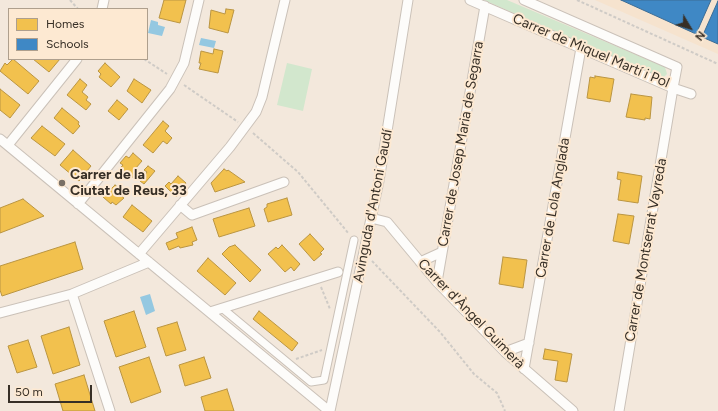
<!DOCTYPE html>
<meta charset="utf-8">
<style>
body{margin:0}
#map{position:relative;width:718px;height:411px;overflow:hidden;background:#f3e8dc;font-family:Figtree,sans-serif}
canvas{display:block}
.legend{position:absolute;left:8px;top:8px;width:140px;height:52px;box-sizing:border-box;background:#fde9d2;border:1px solid #ae9f8d;margin:0;padding:5px 7px;list-style:none;font-size:12px;color:#372f26}
.legend li{display:flex;align-items:center;gap:8px;height:20px}
.legend b{width:20px;border:1px solid #ae9f8d}
.north{position:absolute;left:670px;top:8px;width:40px;height:40px;-webkit-text-stroke:3px #fde9d2;paint-order:stroke;rotate:128deg;font-size:11px;font-weight:700;line-height:16px;text-align:center;color:#372f26}
.north::after{content:'';display:block;margin:auto;width:14px;height:18px;background:#372f26;clip-path:polygon(50% 0,100% 100%,50% 72%,0 100%)}
.scale{position:absolute;left:8px;top:385px;width:84px;height:18px;box-sizing:border-box;border:2px solid #372f26;border-top:0;padding-left:5px;font-size:12px;line-height:14px;white-space:nowrap;color:#372f26;-webkit-text-stroke:3px #fde9d2;paint-order:stroke}
</style>
<div id="map">
<canvas width="718" height="411"></canvas>
<ul class="legend">
<li><b style="height:11px;background:#f2c14e"></b>Homes</li>
<li><b style="height:11px;background:#3f88c5"></b>Schools</li>
</ul>
<div class="north">N</div>
<div class="scale">50 m</div>
</div>
<script>
const g = document.querySelector('canvas').getContext('2d');
g.lineJoin = 'round';
function paint(path, color) { g.fillStyle = color; g.fill(path, 'evenodd'); }
const shape = rows => new Path2D(rows.map(r => 'M' + r).join(''));
function stroke(path, color, width, dash) { g.strokeStyle = color; g.lineWidth = width; g.lineCap = dash ? 'butt' : 'round'; g.setLineDash(dash || []); g.stroke(path); }
function drawText(font, color, halo, rows, align = 'center') {
  g.font = font + ' Figtree,sans-serif'; g.lineWidth = 4; g.setLineDash([]); g.textBaseline = 'middle'; g.strokeStyle = halo; g.fillStyle = color; for (const [text, x, y, turn = 0] of rows) {
    g.save(); g.translate(x, y); g.rotate((+turn || 0) * Math.PI / 180); g.textAlign = isNaN(turn) ? turn : align; if (halo) g.strokeText(text, 0, 0); g.fillText(text, 0, 0); g.restore();
  }
}
paint(shape([
 [594,0,718,0,718,54,595,0]
]), '#f6e3ce');
paint(shape([
 [484,0,507,0,665,67,667,74,664,77,656,76],
 [287,63,312,69,303,111,277,105]
]), '#d2e7cd');
paint(shape([
 [151,20,158,22,158,25,165,27,162,36,148,33],
 [201,38,216,41,214,48,199,45],
 [150,294,155,311,146,315,140,297]
]), '#94c8e1');
const homes = shape([
 [164,0,186,0,180,23,159,18,164,0],
 [226,9,234,10,228,33,209,28,211,10,225,14,226,9],
 [214,49,223,51,218,73,199,69,201,63,199,63,201,51,213,54,214,49],
 [13,59,39,81,28,94,0,71,5,63,7,65,13,59],
 [33,59,60,59,49,72,33,59],
 [105,63,120,77,111,87,99,77,101,74,98,71,105,63],
 [595,76,614,79,610,102,587,98,590,77,595,78,595,76],
 [80,79,87,85,82,92,88,97,86,100,91,104,86,110,67,95,80,79],
 [134,79,151,90,142,103,127,91,134,79],
 [0,89,20,105,10,118,0,110,0,89],
 [631,94,652,97,650,119,645,118,645,120,626,117,631,94],
 [117,100,128,109,119,120,108,111,117,100],
 [62,108,79,122,78,124,80,126,73,134,54,118,62,108],
 [163,121,169,126,165,131,172,138,167,144,163,141,153,153,143,145,163,121],
 [42,126,65,144,55,156,31,138,42,126],
 [73,150,91,166,79,181,60,165,73,150],
 [133,153,142,161,135,169,140,173,135,179,130,175,127,178,118,171,123,165,120,163,126,156,129,158,133,153],
 [148,166,155,171,144,184,140,181,147,172,144,170,148,166],
 [224,169,227,171,228,170,245,182,215,192,211,183,224,169],
 [618,172,642,176,638,203,618,200,621,180,617,179,618,172],
 [178,176,186,183,176,197,165,186,169,182,171,184,178,176],
 [115,185,124,192,121,196,124,198,116,205,112,202,111,204,103,197,115,185],
 [287,198,292,215,268,222,264,209,267,207,267,204,287,198],
 [23,199,44,216,0,233,0,208,23,199],
 [132,205,152,221,143,232,123,217,132,205],
 [249,208,255,226,219,237,213,219,249,208],
 [618,214,634,216,629,244,613,241,618,214],
 [192,227,197,240,192,242,193,245,180,248,179,246,169,250,166,243,178,238,176,233,192,227],
 [310,234,324,249,320,253,322,254,314,261,299,244,310,234],
 [75,242,83,269,2,296,0,290,0,266,75,242],
 [235,245,261,270,250,282,222,254,229,247,235,245],
 [282,245,300,264,294,271,291,267,285,272,268,254,276,247,278,249,282,245],
 [503,257,527,260,523,288,499,284,503,257],
 [208,258,236,283,225,295,197,271,208,258],
 [134,311,146,347,116,357,104,321,134,311],
 [259,311,298,343,292,351,253,319,259,311],
 [177,322,186,350,166,356,157,328,177,322],
 [69,327,80,365,53,374,41,336,69,327],
 [28,340,37,367,17,373,8,346,28,340],
 [545,349,572,354,567,382,555,380,558,361,543,359,545,349],
 [149,357,161,392,131,403,119,367,149,357],
 [204,357,211,378,185,386,179,365,204,357],
 [84,375,95,411,63,411,55,384,84,375],
 [227,389,234,411,205,411,201,397,227,389]
]);
paint(homes, '#f2c14e');
stroke(homes, '#ba9542', 1);
const schools = shape([
 [621,0,711,0,696,34,621,0],
 [718,1,718,44,702,37,718,1]
]);
paint(schools, '#3f88c5');
stroke(schools, '#3d6d95', 1);
const pedestrian = shape([
 [222,308,311,382,324,380,354,240]
]);
const minor = shape([
 [470,0,673,88,677,67,524,0],
 [102,9,104,0],
 [0,139,329,411],
 [8,145,77,59],
 [78,204,170,89,184,63,199,0],
 [180,205,192,215,284,182],
 [371,218,387,222,437,282,505,352,573,411],
 [139,254,230,147,256,112,262,97,285,0],
 [420,262,442,252],
 [437,282,485,6],
 [72,294,110,411],
 [210,312,338,272],
 [0,313,72,294,149,262],
 [505,352,529,343],
 [524,369,581,48],
 [330,411,379,181,408,0],
 [619,411,673,88,691,94]
]);
stroke(pedestrian, '#cac1b8', 9);
stroke(minor, '#cac1b8', 11);
stroke(shape([
 [70,0,78,9],
 [577,0,718,64],
 [144,59,167,74],
 [184,85,238,122],
 [253,133,298,172,349,234],
 [372,261,440,332,474,374,497,393,505,411],
 [321,287,330,309],
 [296,359,322,350]
]), '#cfcbc6', 2, [3, 2]);
stroke(pedestrian, '#fdfcfa', 7);
stroke(minor, '#fdfcfa', 9);
for (const [x, y, r, color] of [
 [62,183,4,"#797066"]
]) { const dot = new Path2D(); dot.arc(x, y, r, 0, 2 * Math.PI); g.fillStyle = color; g.fill(dot); stroke(dot, '#fde9d2', 1.5); }
drawText('14px', '#372f26', '#fde9d2', [
 ["Carrer de Miquel Martí i Pol",591,51,23],
 ["Carrer de Josep Maria de Segarra",461,144,-80],
 ["Avinguda d'Antoni Gaudí",373,206,-79],
 ["Carrer de Lola Anglada",553,208,-80],
 ["Carrer de Montserrat Vayreda",646,250,-80],
 ["Carrer d'Àngel Guimerà",471,314,46]
]);
drawText('bold 14px', '#372f26', '#fde9d2', [
 ["Carrer de la",70,175],
 ["Ciutat de Reus, 33",70,191]
], 'left');
</script>
